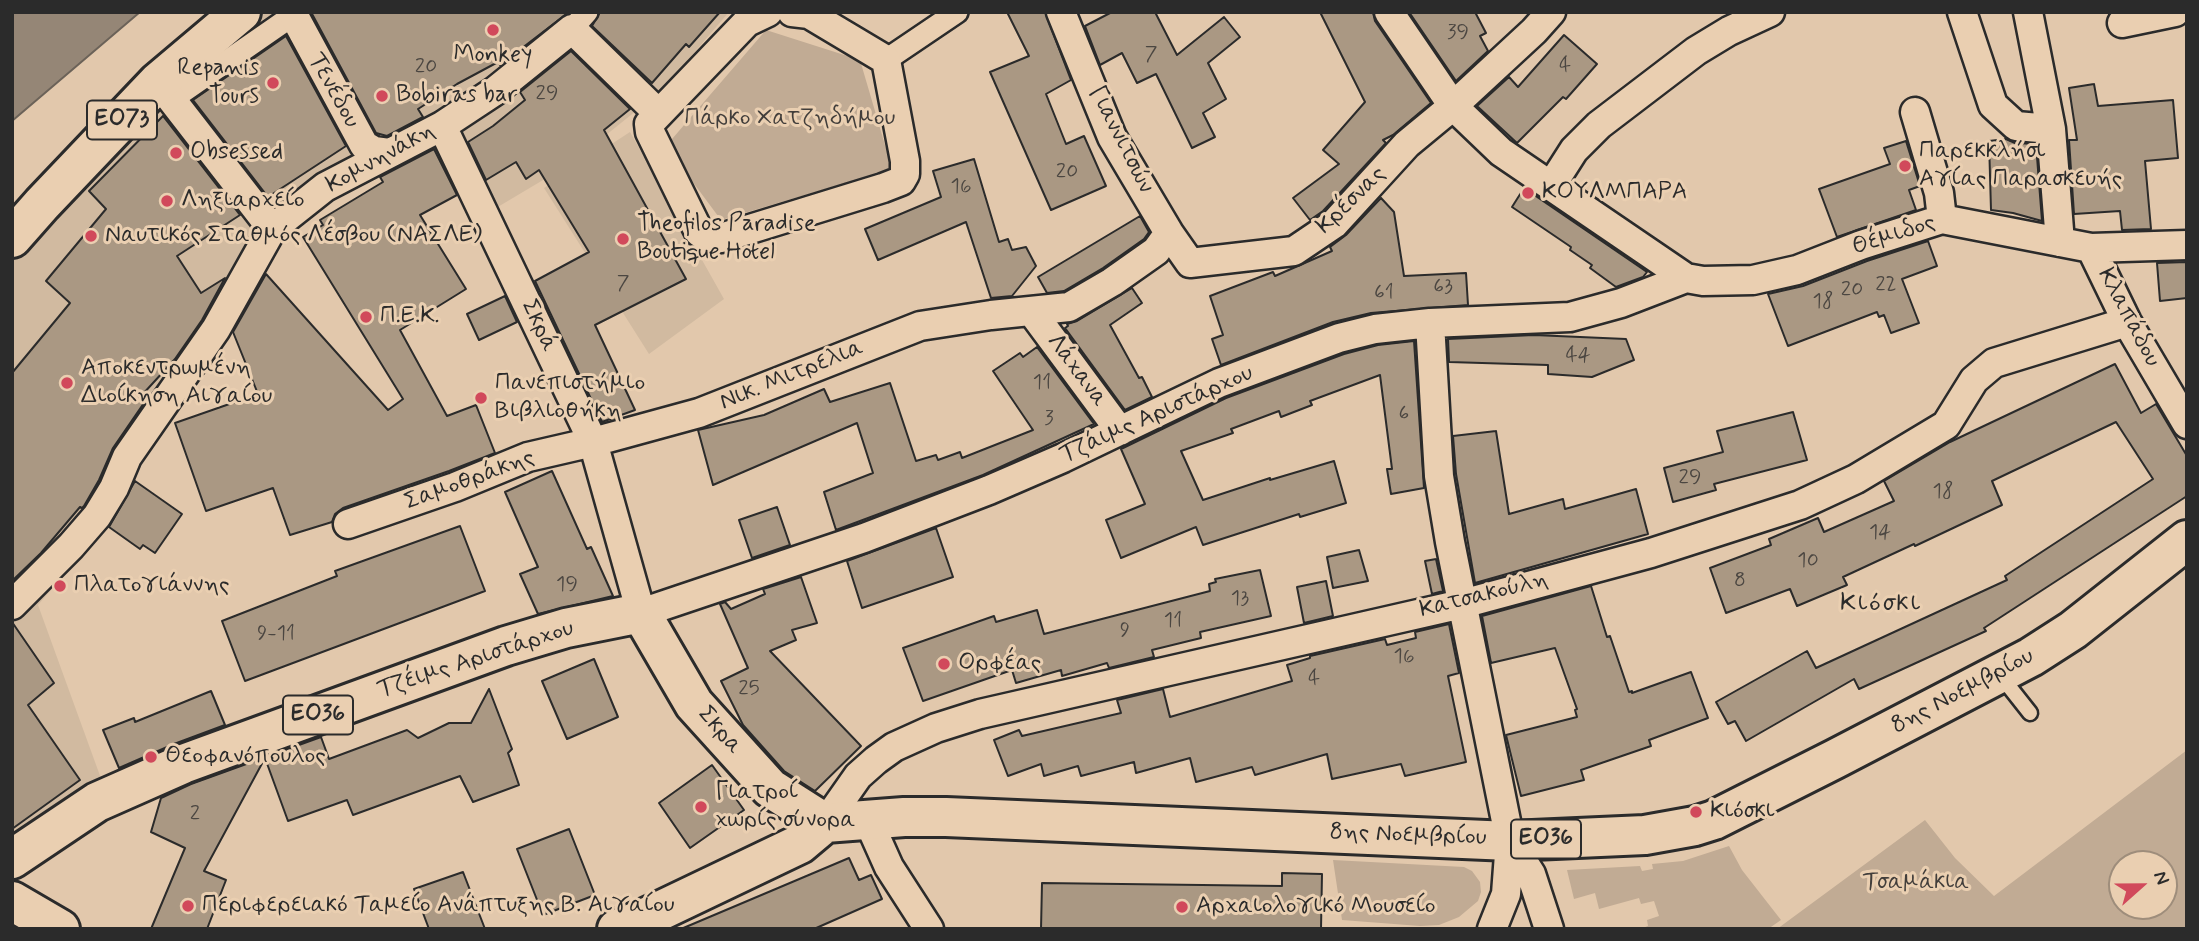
<!DOCTYPE html>
<meta charset="utf-8">
<style>
body{margin:0}
#map{position:relative;width:2199px;height:941px;overflow:hidden;background:#e2c8ac;font-family:Mynerve,sans-serif}
canvas{display:block}
.frame{position:absolute;inset:0;border:14px solid #2b2b2b;pointer-events:none}
.north{position:absolute;left:2108px;top:850px;width:70px;height:70px;box-sizing:border-box;background:#eacfb1;border:2px solid #9e8d7b;border-radius:50%;rotate:69deg;font-size:19px;font-weight:700;line-height:28px;text-align:center;color:#2b2b2b}
.north::after{content:'';display:block;margin:auto;width:24px;height:32px;background:#d1495b;clip-path:polygon(50% 0,100% 100%,50% 72%,0 100%)}
</style>
<div id="map">
<canvas width="2199" height="941"></canvas>
<div class="frame"></div>
<div class="north">N</div>
</div>
<script>
const g = document.querySelector('canvas').getContext('2d');
g.lineJoin = 'round';
function paint(path, color) { g.fillStyle = color; g.fill(path, 'evenodd'); }
const shape = rows => new Path2D(rows.map(r => 'M' + r).join(''));
function stroke(path, color, width, dash) { g.strokeStyle = color; g.lineWidth = width; g.lineCap = dash ? 'butt' : 'round'; g.setLineDash(dash || []); g.stroke(path); }
function drawText(font, color, halo, rows, align = 'center') {
  g.font = font + ' Mynerve,sans-serif'; g.lineWidth = 6; g.setLineDash([]); g.textBaseline = 'middle'; g.strokeStyle = halo; g.fillStyle = color; for (const [text, x, y, turn = 0] of rows) {
    g.save(); g.translate(x, y); g.rotate((+turn || 0) * Math.PI / 180); g.textAlign = isNaN(turn) ? turn : align; if (halo) g.strokeText(text, 0, 0); g.fillText(text, 0, 0); g.restore();
  }
}
paint(shape([
 [253,12,729,12,662,90,570,164,491,211,451,131,335,195,293,227,132,468,101,532,38,605,103,784,12,850,12,252],
 [630,132,724,299,649,354,544,188]
]), '#d1baa0');
paint(shape([
 [766,30,860,60,892,169,721,220,666,146],
 [2187,750,2187,929,1777,929,1925,820,1955,858,1994,896],
 [2164,864,2164,906,2122,906,2122,864],
 [1729,846,1742,870,1781,920,1768,929,1640,929,1648,926,1647,920,1659,916,1654,901,1641,904,1639,898,1599,909,1595,893,1574,899,1567,870,1640,866,1642,871,1653,869,1652,864,1683,861],
 [1333,860,1464,867,1472,871,1480,882,1481,892,1478,901,1459,917,1439,925,1420,926,1342,920]
]), '#c1ab94');
const water = shape([
 [12,12,140,12,12,121,12,12]
]);
paint(water, '#958676');
stroke(water, '#6b6258', 2);
const building = shape([
 [311,12,569,12,500,65,498,62,457,84,418,109,423,117,387,136,376,133,311,12],
 [600,12,720,12,689,47,686,44,652,83,592,26,600,12],
 [1007,12,1045,12,1071,80,1046,94,1066,144,1084,136,1106,186,1051,210,990,72,1029,56,1007,12],
 [1112,12,1155,12,1177,55,1224,17,1240,37,1208,63,1226,99,1203,113,1215,137,1192,148,1156,74,1137,83,1122,53,1100,65,1085,26,1112,12],
 [1320,12,1373,12,1375,21,1431,103,1393,135,1383,140,1386,143,1323,211,1310,220,1293,198,1339,164,1323,150,1365,102,1320,12],
 [1409,12,1475,12,1486,33,1480,36,1488,51,1456,81,1409,12],
 [1564,35,1597,64,1566,99,1563,97,1517,143,1477,106,1509,77,1518,87,1564,35],
 [286,36,346,146,268,197,193,100,286,36],
 [571,51,630,109,604,130,686,279,595,325,635,410,602,422,535,281,589,252,539,170,526,179,516,162,486,180,468,142,493,126,525,100,520,92,571,51],
 [2094,84,2098,106,2173,100,2178,158,2145,161,2151,229,2122,230,2120,211,2074,214,2069,140,2077,140,2069,88,2094,84],
 [163,116,240,215,177,256,201,293,225,278,202,320,175,359,142,395,146,400,113,448,99,480,84,506,82,508,80,507,41,553,12,581,12,373,70,303,46,281,106,209,89,191,163,116],
 [2006,139,2015,143,2036,144,2042,221,2013,213,1991,210,1989,141,2006,139],
 [1906,141,1920,186,1909,190,1916,210,1837,237,1819,189,1890,164,1884,148,1906,141],
 [434,149,457,195,420,215,466,289,400,330,447,416,476,405,495,453,449,471,343,508,335,514,332,522,290,535,273,488,206,511,175,423,258,394,233,332,266,274,388,410,403,399,303,237,323,225,320,220,383,182,380,177,434,149],
 [974,159,999,242,1008,239,1012,250,1026,247,1036,266,1012,296,991,298,966,222,878,260,865,229,941,197,933,171,974,159],
 [1524,188,1647,272,1643,277,1616,287,1590,268,1592,265,1570,250,1571,247,1512,207,1524,188],
 [1381,198,1394,212,1404,276,1466,273,1468,305,1371,313,1333,322,1221,365,1212,339,1223,335,1210,296,1273,272,1275,276,1332,251,1330,247,1346,235,1381,198],
 [1140,216,1149,232,1144,239,1103,268,1064,291,1047,293,1038,277,1140,216],
 [1928,241,1937,266,1902,279,1919,323,1891,333,1884,315,1879,317,1877,312,1788,346,1768,294,1803,286,1867,261,1928,241],
 [2187,262,2187,298,2160,301,2157,263,2187,262],
 [1132,288,1142,303,1110,325,1139,378,1142,377,1152,397,1125,410,1065,328,1068,326,1067,324,1077,321,1132,288],
 [505,296,517,322,479,340,467,314,505,296],
 [1534,335,1626,339,1634,360,1592,377,1548,374,1548,365,1449,362,1448,339,1534,335],
 [1414,341,1424,488,1391,494,1387,469,1392,469,1380,375,1310,401,1312,405,1281,417,1279,411,1231,429,1233,433,1181,451,1203,500,1270,478,1270,480,1334,461,1346,503,1300,517,1299,514,1203,545,1196,527,1121,558,1106,520,1145,504,1121,449,1226,398,1344,354,1378,345,1414,341],
 [1037,347,1094,424,983,475,836,530,824,492,873,473,857,423,713,485,698,430,764,415,824,389,830,402,890,383,916,461,936,455,938,460,960,452,962,458,1033,430,993,371,1020,353,1023,357,1037,347],
 [2115,364,2141,413,2156,404,2187,456,2187,496,1984,628,1986,631,1859,689,1854,679,1746,741,1735,721,1728,724,1716,702,1807,651,1816,668,2007,580,2005,576,2153,479,2116,422,1992,481,2002,505,1915,546,1914,544,1843,577,1847,585,1797,606,1790,589,1726,613,1710,568,1771,545,1769,539,1818,518,1824,532,1894,501,1884,481,1950,442,2115,364],
 [1793,412,1807,460,1714,484,1716,490,1673,502,1664,468,1723,452,1717,431,1793,412],
 [1496,431,1509,514,1563,499,1565,509,1636,489,1648,534,1475,583,1456,474,1453,436,1496,431],
 [552,471,587,549,591,547,613,596,538,614,520,574,538,567,505,492,552,471],
 [135,481,182,514,155,553,143,545,140,549,109,527,135,481],
 [777,507,790,545,752,558,739,520,777,507],
 [460,526,485,591,245,681,222,621,337,576,335,571,460,526],
 [936,528,953,577,862,608,847,561,936,528],
 [1359,550,1368,581,1333,588,1327,557,1359,550],
 [1436,559,1443,591,1432,594,1425,561,1436,559],
 [1260,570,1271,616,1200,632,1201,638,1152,650,1154,657,1109,668,1107,663,1062,676,1061,670,1016,683,1012,670,923,701,903,648,994,616,996,622,1037,610,1044,634,1210,591,1209,584,1216,582,1215,579,1260,570],
 [801,577,817,623,792,630,796,640,770,651,861,746,815,791,784,771,743,725,721,681,748,668,720,604,725,602,731,609,765,594,763,589,801,577],
 [1326,581,1333,616,1304,623,1297,587,1326,581],
 [1591,586,1607,637,1610,636,1629,692,1632,691,1632,693,1691,672,1708,718,1649,740,1651,746,1581,770,1584,780,1521,796,1506,735,1577,717,1575,710,1577,709,1555,648,1491,663,1482,616,1591,586],
 [12,622,54,683,28,705,80,780,12,829,12,622],
 [1449,624,1459,673,1448,676,1466,762,1405,776,1401,764,1332,779,1327,754,1255,775,1252,767,1196,782,1190,758,1136,773,1134,762,1081,776,1078,766,1044,776,1041,764,1008,776,994,740,1019,730,1022,736,1121,713,1117,700,1163,689,1170,717,1292,681,1287,665,1310,658,1310,656,1385,639,1387,645,1416,638,1415,632,1449,624],
 [594,659,618,717,567,739,542,681,594,659],
 [489,689,512,749,508,753,519,785,473,802,460,776,353,815,347,800,288,821,265,758,204,871,226,880,207,929,151,929,185,848,151,832,161,798,191,784,321,737,329,759,407,730,418,738,449,723,471,723,489,689],
 [211,691,225,725,174,744,119,768,103,730,134,718,135,722,211,691],
 [712,765,744,810,690,848,659,803,712,765],
 [569,829,595,895,543,915,517,849,569,829],
 [849,858,859,880,871,875,882,899,814,929,681,929,849,858],
 [463,872,485,929,429,929,414,889,463,872],
 [1282,873,1322,874,1321,929,1041,929,1042,883,1282,886,1282,873]
]);
paint(building, '#aa9883');
stroke(building, '#2b2b2b', 2);
const service = shape([
 [2000,675,2030,713]
]);
const pedestrian = shape([
 [572,29,587,12],
 [886,60,957,12],
 [171,100,292,16]
]);
const minor = shape([
 [292,12,364,145,374,151,389,153],
 [768,12,747,22,649,124,650,132,699,232,709,239,721,238,883,188,901,181,905,174,905,161,886,60,809,14,792,12],
 [1061,12,1112,137,1169,233,1190,263,1294,251,1334,224,1407,144,1453,106,1534,31,1551,12],
 [1389,12,1453,106,1501,152,1686,278,1703,281,1753,280,1797,270,1861,245,1942,219,2091,248,2187,245],
 [1962,12,1993,105,2016,126,2051,129],
 [2028,12,2051,129,2060,242],
 [2122,23,2175,12],
 [158,82,272,229],
 [1915,112,1939,193,1942,219],
 [442,126,593,442,641,613,864,538,989,490,1063,458,1219,383,1339,338,1375,329,1430,323,1570,317,1621,303,1686,278],
 [1551,186,1574,150,1599,125,1696,51,1729,31,1770,12],
 [2091,248,2127,322,2187,424],
 [1032,312,1120,431],
 [1430,323,1439,476,1450,542,1510,841,1506,894,1492,929],
 [348,524,455,487,528,457,593,442,699,413,920,326,991,315,1069,307,1112,282,1156,251,1169,233],
 [12,605,71,546,97,516,114,488,127,457,216,329,272,229,325,187,442,126,495,91,572,29,658,113],
 [868,820,889,867,929,929],
 [825,823,858,776,876,760,894,747,936,728,980,714,1462,604,1651,553,1800,505,1856,479,1946,425,1974,380,1994,363,2127,322],
 [1510,841,1531,874,1549,929]
]);
const primary = shape([
 [12,238,42,204,158,82,241,12],
 [12,859,97,802,183,764,506,646,566,628,641,613,694,704,770,788,825,823],
 [12,901,60,929],
 [617,929,643,919,800,844,825,823,904,817,946,817,1510,841,1645,835,1695,826,1714,820,1835,759,2031,657,2073,630,2187,540]
]);
stroke(service, '#2b2b2b', 19);
stroke(pedestrian, '#2b2b2b', 26);
stroke(minor, '#2b2b2b', 33);
stroke(primary, '#2b2b2b', 44);
stroke(service, '#eacfb1', 14);
stroke(pedestrian, '#eacfb1', 21);
stroke(minor, '#eacfb1', 28);
stroke(primary, '#eacfb1', 38);
for (const [x, y, r, color] of [
 [493,30,7,"#d1495b"],
 [273,83,7,"#d1495b"],
 [382,96,7,"#d1495b"],
 [176,153,7,"#d1495b"],
 [1905,166,7,"#d1495b"],
 [1528,193,7,"#d1495b"],
 [167,201,7,"#d1495b"],
 [91,236,7,"#d1495b"],
 [623,239,7,"#d1495b"],
 [366,317,7,"#d1495b"],
 [67,383,7,"#d1495b"],
 [481,398,7,"#d1495b"],
 [60,586,7,"#d1495b"],
 [944,664,7,"#d1495b"],
 [151,757,7,"#d1495b"],
 [701,807,7,"#d1495b"],
 [1696,812,7,"#d1495b"],
 [188,906,7,"#d1495b"],
 [1182,907,7,"#d1495b"]
]) { const dot = new Path2D(); dot.arc(x, y, r, 0, 2 * Math.PI); g.fillStyle = color; g.fill(dot); stroke(dot, '#eacfb1', 2.5); }
drawText('21px', '#4b4641', null, [
 ["39",1458,34],
 ["7",1151,56],
 ["4",1565,67],
 ["20",426,68],
 ["29",547,95],
 ["20",1067,173],
 ["16",961,188],
 ["7",623,285],
 ["22",1886,286],
 ["63",1443,288],
 ["20",1852,291],
 ["61",1384,294],
 ["18",1823,303],
 ["44",1578,357],
 ["11",1042,384],
 ["6",1404,415],
 ["3",1049,420],
 ["29",1690,479],
 ["18",1943,493],
 ["14",1880,534],
 ["10",1808,562],
 ["8",1740,582],
 ["19",567,586],
 ["13",1240,600],
 ["11",1173,622],
 ["9",1125,632],
 ["9-11",276,635],
 ["16",1404,658],
 ["4",1314,680],
 ["25",749,690],
 ["2",195,815]
]);
for (const [x, y, w] of [
 [122,120,70],
 [318,715,70],
 [1546,839,70]
]) { const box = new Path2D(); box.roundRect(x - w / 2, y - 19.5, w, 39, 5); g.fillStyle = '#eacfb1'; g.fill(box); stroke(box, '#2b2b2b', 2); }
drawText('bold 23px', '#2b2b2b', null, [
 ["ΕΟ73",122,120],
 ["ΕΟ36",318,715],
 ["ΕΟ36",1546,839]
]);
drawText('24px', '#2b2b2b', '#eacfb1', [
 ["Monkey",493,56,"center"],
 ["Repanis",259,69,"right"],
 ["Tours",259,97,"right"],
 ["Bobiras bar",396,96],
 ["Παρεκκλήσι",1919,152],
 ["Αγίας Παρασκευής",1919,180],
 ["Obsessed",190,153],
 ["ΚΟΥΛΜΠΑΡΑ",1542,193],
 ["Ληξιαρχείο",181,201],
 ["Theofilos Paradise",637,225],
 ["Boutique Hotel",637,253],
 ["Ναυτικός Σταθμός Λέσβου (ΝΑΣΛΕ)",105,236],
 ["Π.Ε.Κ.",380,317],
 ["Αποκεντρωμένη",81,369],
 ["Διοίκηση Αιγαίου",81,397],
 ["Πανεπιστήμιο",495,384],
 ["Βιβλιοθήκη",495,412],
 ["Πλατογιάννης",74,586],
 ["Ορφέας",958,664],
 ["Θεοφανόπουλος",165,757],
 ["Γιατροί",715,793],
 ["χωρίς σύνορα",715,821],
 ["Κιόσκι",1710,812],
 ["Περιφερειακό Ταμείο Ανάπτυξης Β. Αιγαίου",202,906],
 ["Αρχαιολογικό Μουσείο",1196,907]
], 'left');
drawText('24px', '#2b2b2b', '#eacfb1', [
 ["Τενέδου",333,91,61],
 ["Γιαννιτσών",1120,140,63],
 ["Κομνηνάκη",381,159,-29],
 ["Κρέσνας",1352,201,-44],
 ["Θέμιδος",1894,236,-18],
 ["Κλαπάδου",2128,318,62],
 ["Σκρά",538,326,65],
 ["Λάχανα",1076,371,53],
 ["Νικ. Μιτρελια",792,376,-22],
 ["Τζάιμς Αριστάρχου",1157,415,-24],
 ["Σαμοθράκης",470,481,-20],
 ["Κατσακούλη",1484,596,-14],
 ["Τζέιμς Αριστάρχου",476,660,-18],
 ["8ης Νοεμβρίου",1963,692,-28],
 ["Σκρα",719,731,49],
 ["8ης Νοεμβρίου",1408,836,2]
]);
drawText('24px', '#423e3b', '#eacfb1', [
 ["Πάρκο Χατζηδήμου",790,119],
 ["Τσαμάκια",1916,883]
]);
g.letterSpacing = '2px';
drawText('26px', '#2b2b2b', '#eacfb1', [
 ["Κιόσκι",1881,605]
]);
g.letterSpacing = '0px';
</script>
